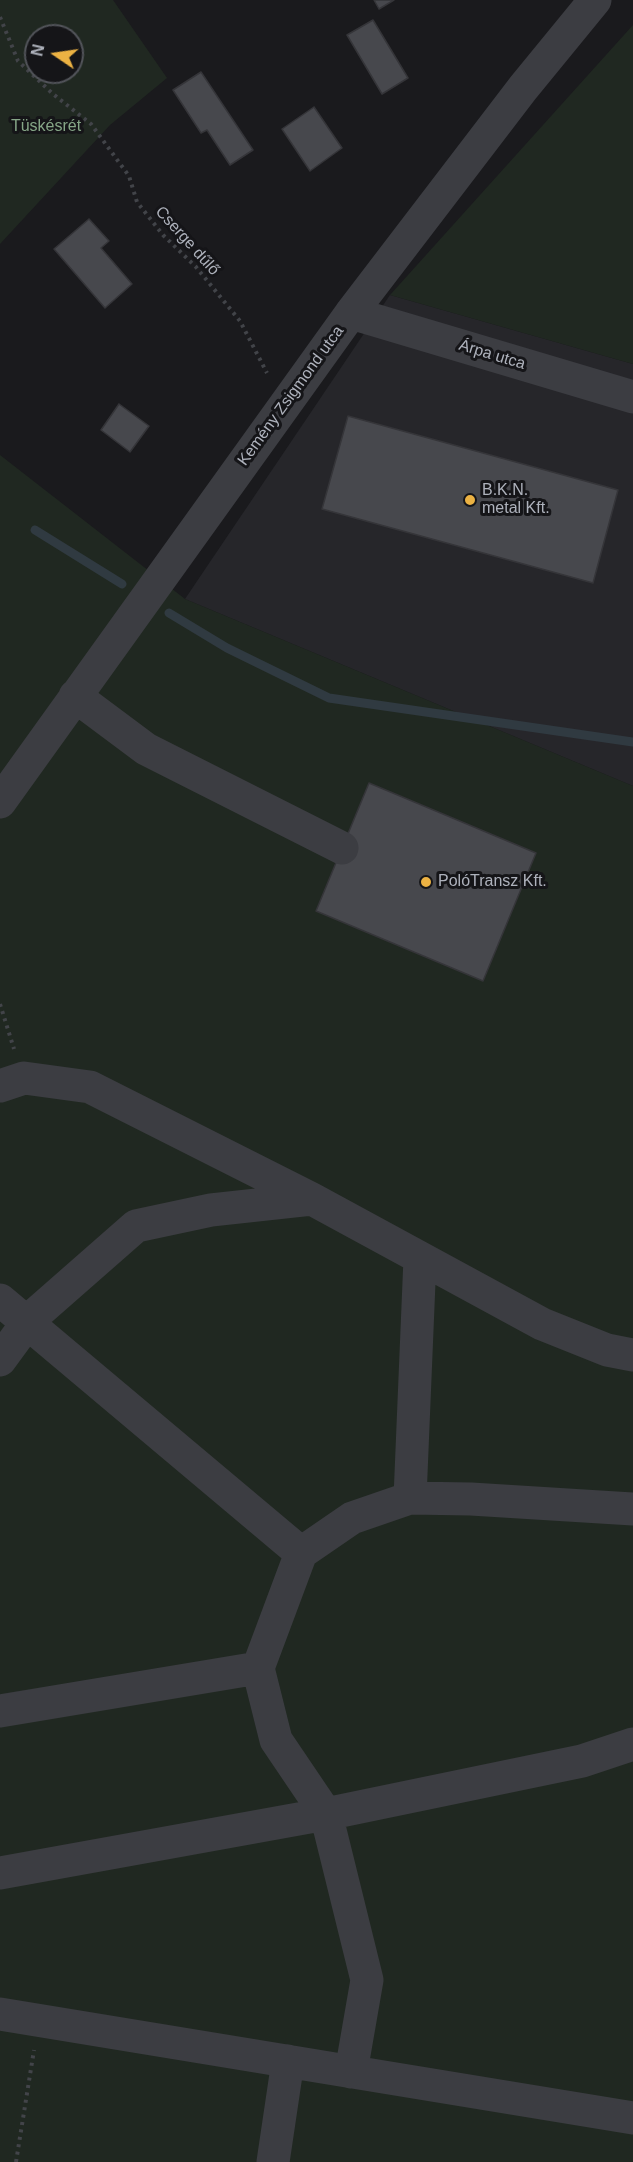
<!DOCTYPE html>
<meta charset="utf-8">
<style>
body{margin:0}
#map{position:relative;width:633px;height:2162px;overflow:hidden;background:#1a1a1d;font-family:Helvetica,sans-serif}
canvas{display:block}
.north{position:absolute;left:24px;top:24px;width:60px;height:60px;box-sizing:border-box;background:#151518;border:2px solid #52545a;border-radius:50%;rotate:283deg;font-size:16px;font-weight:700;line-height:24px;text-align:center;color:#aeb2bc}
.north::after{content:'';display:block;margin:auto;width:21px;height:27px;background:#ecb243;clip-path:polygon(50% 0,100% 100%,50% 72%,0 100%)}
</style>
<div id="map">
<canvas width="633" height="2162"></canvas>
<div class="north">N</div>
</div>
<script>
const g = document.querySelector('canvas').getContext('2d');
g.lineJoin = 'round';
function paint(path, color) { g.fillStyle = color; g.fill(path, 'evenodd'); }
const shape = rows => new Path2D(rows.map(r => 'M' + r).join(''));
function stroke(path, color, width, dash) { g.strokeStyle = color; g.lineWidth = width; g.lineCap = dash ? 'butt' : 'round'; g.setLineDash(dash || []); g.stroke(path); }
function drawText(font, color, halo, rows, align = 'center') {
  g.font = font + ' Helvetica,sans-serif'; g.lineWidth = 6; g.setLineDash([]); g.textBaseline = 'middle'; g.strokeStyle = halo; g.fillStyle = color; for (const [text, x, y, turn = 0] of rows) {
    g.save(); g.translate(x, y); g.rotate((+turn || 0) * Math.PI / 180); g.textAlign = isNaN(turn) ? turn : align; if (halo) g.strokeText(text, 0, 0); g.fillText(text, 0, 0); g.restore();
  }
}
paint(shape([
 [390,295,633,364,633,786,185,599]
]), '#26262a');
paint(shape([
 [0,0,113,0,167,78,110,125,0,244],
 [36,36,72,36,72,72,36,72],
 [633,25,633,364,390,295],
 [0,455,185,599,633,786,633,2162,0,2162]
]), '#202821');
stroke(shape([
 [35,530,122,584],
 [169,613,227,648,329,698,633,742]
]), '#303a41', 9);
const building = shape([
 [374,0,394,0,379,9,374,0],
 [373,20,408,78,382,94,347,35,373,20],
 [201,72,253,150,230,165,207,130,201,133,173,90,201,72],
 [314,107,342,148,310,171,282,129,314,107],
 [89,219,109,241,101,248,132,284,105,308,54,249,89,219],
 [119,404,149,426,130,452,101,430,119,404],
 [348,416,618,490,593,583,322,509,348,416],
 [369,783,536,853,483,981,316,911,369,783]
]);
paint(building, '#47484d');
stroke(building, '#353539', 1.5);
stroke(shape([
 [0,17,18,61,53,94,91,124,129,176,137,202,163,235,196,267,240,321,267,373],
 [0,1004,14,1049],
 [16,2162,34,2050]
]), '#424449', 4, [3, 4.5]);
stroke(shape([
 [351,313,633,397],
 [75,696,146,749,342,848],
 [0,802,351,313,523,88,595,0],
 [0,1086,24,1078,90,1087,312,1199,542,1324,607,1350,633,1355],
 [0,1300,301,1553],
 [0,1360,30,1319,136,1226,211,1210,312,1199],
 [410,1498,420,1258],
 [0,1711,258,1668],
 [0,1873,326,1814,582,1761,633,1744],
 [0,2014,633,2118],
 [351,2072,367,1980,326,1814,276,1740,258,1668,301,1553,352,1518,410,1498,471,1499,633,1509],
 [273,2162,288,2061]
]), '#3c3d42', 33);
for (const [x, y, r, color] of [
 [470,500,6,"#ecb243"],
 [426,882,6,"#ecb243"]
]) { const dot = new Path2D(); dot.arc(x, y, r, 0, 2 * Math.PI); g.fillStyle = color; g.fill(dot); stroke(dot, '#151518', 2); }
drawText('16px', '#86a687', '#151518', [
 ["Tüskésrét",46,127]
]);
drawText('16px', '#aeb2bc', '#151518', [
 ["Cserge dűlő",187,241,48],
 ["Árpa utca",492,355,17],
 ["Kemény Zsigmond utca",291,396,-54]
]);
drawText('16px', '#aeb2bc', '#151518', [
 ["B.K.N.",482,491],
 ["metal Kft.",482,509],
 ["PolóTransz Kft.",438,882]
], 'left');
</script>
